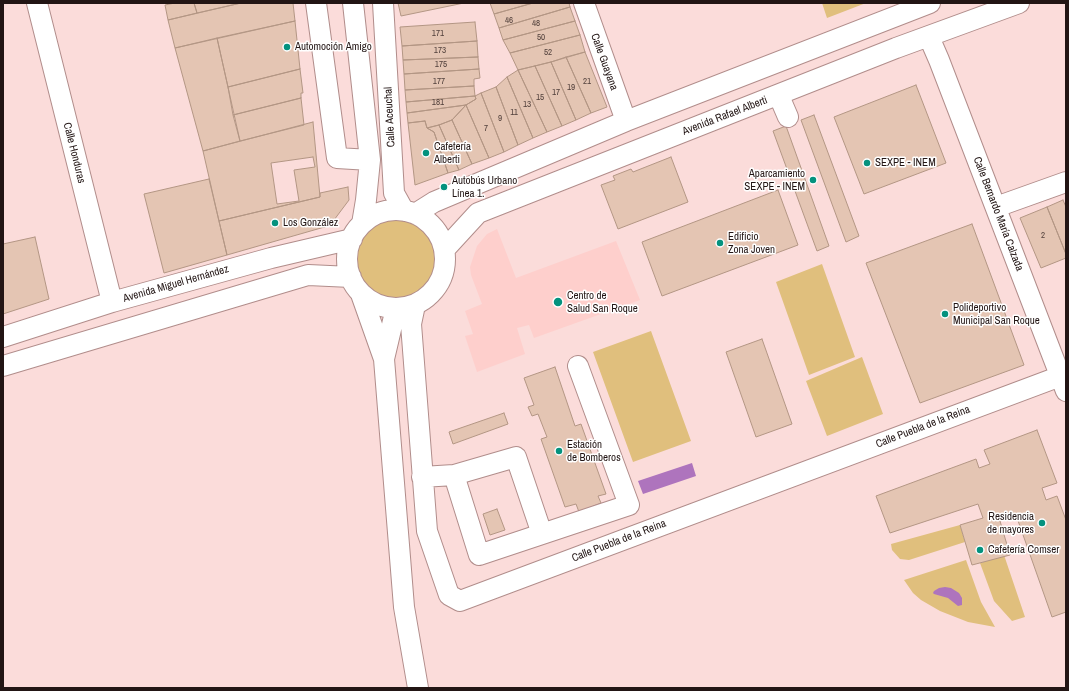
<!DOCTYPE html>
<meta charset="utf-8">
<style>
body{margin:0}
#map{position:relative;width:1069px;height:691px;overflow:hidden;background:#fbdcda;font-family:"Archivo Narrow",sans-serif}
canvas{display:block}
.frame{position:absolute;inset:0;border:4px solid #221514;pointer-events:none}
</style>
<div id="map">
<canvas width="1069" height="691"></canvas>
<div class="frame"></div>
</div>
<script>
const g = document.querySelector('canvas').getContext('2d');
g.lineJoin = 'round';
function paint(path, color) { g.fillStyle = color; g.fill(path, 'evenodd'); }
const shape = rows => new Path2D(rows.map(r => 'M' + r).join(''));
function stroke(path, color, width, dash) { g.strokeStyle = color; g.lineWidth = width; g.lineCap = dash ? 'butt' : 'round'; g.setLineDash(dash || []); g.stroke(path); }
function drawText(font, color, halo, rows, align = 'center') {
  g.font = font + ' "Archivo Narrow",sans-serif'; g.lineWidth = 3; g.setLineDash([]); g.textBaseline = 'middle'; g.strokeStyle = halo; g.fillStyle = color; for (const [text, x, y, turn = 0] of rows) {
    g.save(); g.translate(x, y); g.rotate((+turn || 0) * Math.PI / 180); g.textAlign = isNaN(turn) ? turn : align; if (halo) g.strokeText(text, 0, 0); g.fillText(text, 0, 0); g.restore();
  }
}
paint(shape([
 [497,229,516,278,616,241,640,300,534,338,529,325,517,328,525,354,477,372,465,336,473,334,465,311,482,304,471,275,470,267,477,246,487,234]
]), '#fecfcc');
paint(shape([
 [822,3,866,3,827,18],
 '357 260a41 41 0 1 1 82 0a41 41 0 1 1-82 0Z',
 [822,264,855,357,809,375,776,282],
 [651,331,691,441,633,462,593,352],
 [862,357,883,414,827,436,806,381],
 [960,525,965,542,909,560,900,559,892,550,891,544],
 [1004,555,1025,617,1012,621,994,601,980,563],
 [966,560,981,602,995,627,968,622,940,611,921,600,913,593,904,580]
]), '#e0bf7d');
paint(shape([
 [692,463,696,476,643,494,638,481],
 [945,587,951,588,959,593,962,598,962,605,958,606,948,598,934,594,933,593,934,591,939,588]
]), '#ae74bd');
const building = shape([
 [175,3,194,3,197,13,168,20,165,5,175,3],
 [194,3,241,3,197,13,194,3],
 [241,3,293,3,295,21,175,48,168,20,241,3],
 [398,3,464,3,401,16,398,3],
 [490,3,533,3,494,14,490,3],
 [533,3,569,3,570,7,499,28,494,14,533,3],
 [570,7,575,21,503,40,499,28,570,7],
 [295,21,300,69,228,87,217,38,295,21],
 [575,21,580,35,510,53,503,40,575,21],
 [475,22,477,41,402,46,400,27,475,22],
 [580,35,585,52,551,62,518,70,510,53,580,35],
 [217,38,240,141,203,151,175,48,217,38],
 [477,41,478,57,403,60,402,46,477,41],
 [585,52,607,107,591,113,566,57,585,52],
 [478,57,479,69,404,74,403,60,478,57],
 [566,57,591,113,576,120,551,62,566,57],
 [551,62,576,120,562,126,535,66,551,62],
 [535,66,562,126,547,132,518,70,535,66],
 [300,69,303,93,301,93,301,98,233,115,228,87,300,69],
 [479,69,480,78,474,79,474,86,405,90,404,74,479,69],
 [518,70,547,132,533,138,507,77,518,70],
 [507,77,533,138,518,145,496,87,507,77],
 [916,85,946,163,864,194,834,117,916,85],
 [474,86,475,96,406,102,405,90,474,86],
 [496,87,518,145,504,152,481,93,496,87],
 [481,93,504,152,489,158,466,105,476,99,475,96,481,93],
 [475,96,476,99,466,105,407,113,406,102,475,96],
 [301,98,304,125,240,141,233,115,301,98],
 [466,105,452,120,439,125,427,128,425,121,408,123,407,113,466,105],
 [466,105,489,158,472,164,452,120,466,105],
 [814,115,859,236,846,242,801,120,814,115],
 [452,120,472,164,459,170,439,125,452,120],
 [425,121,427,128,434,132,448,173,415,185,408,123,425,121],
 [313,122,320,197,219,221,203,151,313,122],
 [313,157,315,167,294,170,299,201,277,204,271,163,313,157],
 [439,125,459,170,448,173,434,132,427,128,439,125],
 [786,126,829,246,817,251,773,131,786,126],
 [671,157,688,202,618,229,601,185,615,180,613,176,631,169,633,172,671,157],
 [209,179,227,255,164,273,144,194,209,179],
 [348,187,349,200,334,220,328,226,227,255,219,221,320,197,320,193,348,187],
 [778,190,798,245,662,296,642,242,778,190],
 [1063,200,1066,207,1066,254,1047,207,1063,200],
 [1047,207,1066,254,1066,258,1041,268,1020,218,1047,207],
 [972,224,1024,365,920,403,866,263,972,224],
 [35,237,49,299,3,314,3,244,35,237],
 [762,339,792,424,756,437,726,352,762,339],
 [555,367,575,426,581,424,606,494,598,496,601,503,579,512,576,504,565,507,541,439,547,437,538,414,532,416,528,407,534,405,524,378,555,367],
 [504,413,508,424,453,444,449,432,504,413],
 [1037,430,1057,483,1042,488,1046,500,1057,496,1066,520,1066,612,1052,617,1016,515,1000,521,1010,555,972,565,960,525,983,518,978,504,890,533,876,496,976,459,979,468,990,464,984,450,1037,430],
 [497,509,505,530,490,535,483,514,497,509]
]);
paint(building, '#e4c5b3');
stroke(building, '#b39684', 1);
const minor = shape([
 [37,3,112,302],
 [316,3,337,158,370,160],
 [353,3,370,160,366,200,362,224],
 [383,3,394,193,404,211],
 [584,3,626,121],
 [929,37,939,60,1066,391],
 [779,96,788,117],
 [996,207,1066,182],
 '347 259a49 49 0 1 1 98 0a49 49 0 1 1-98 0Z',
 [415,214,434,202,626,121,930,3],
 [444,250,478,213,896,48,1019,3],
 [361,294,384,359,404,607,418,688],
 [415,305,411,324,427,531,449,595,460,601,1066,374],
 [3,337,112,302,271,258,352,239],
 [384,359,396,308],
 [3,366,308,275,351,277],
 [454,475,516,457,542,534],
 [422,477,454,475,479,555,629,505,578,366]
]);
stroke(minor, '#b18d8b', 22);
stroke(minor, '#fff', 20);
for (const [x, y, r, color] of [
 [287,47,4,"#04927e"],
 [426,153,4,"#04927e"],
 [867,163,4,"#04927e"],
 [813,180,4,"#04927e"],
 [444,187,4,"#04927e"],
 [275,223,4,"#04927e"],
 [720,243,4,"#04927e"],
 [558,302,5,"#04927e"],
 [945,314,4,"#04927e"],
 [559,451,4,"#04927e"],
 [1042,523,4,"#04927e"],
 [980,550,4,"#04927e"]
]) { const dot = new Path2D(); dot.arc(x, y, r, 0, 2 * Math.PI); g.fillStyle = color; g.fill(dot); stroke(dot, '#fff', 1.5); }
drawText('9px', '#52413c', null, [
 ["46",509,21],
 ["48",536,24],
 ["171",438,34],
 ["50",541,38],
 ["173",440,51],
 ["52",548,53],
 ["175",441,65],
 ["177",439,82],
 ["21",587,82],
 ["19",571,88],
 ["17",556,93],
 ["15",540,98],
 ["181",438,103],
 ["13",527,105],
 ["11",514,113],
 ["9",500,119],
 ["7",486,129],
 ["2",1043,236]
]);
drawText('11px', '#221514', '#fff', [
 ["Automoción Amigo",295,47],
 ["Cafetería",434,147],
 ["Alberti",434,160],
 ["SEXPE - INEM",875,163],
 ["Aparcamiento",805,174,"right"],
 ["SEXPE - INEM",805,187,"right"],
 ["Autobús Urbano",452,181],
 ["Línea 1.",452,194],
 ["Los González",283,223],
 ["Edificio",728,237],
 ["Zona Joven",728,250],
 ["Centro de",567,296],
 ["Salud San Roque",567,309],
 ["Polideportivo",953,308],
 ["Municipal San Roque",953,321],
 ["Estación",567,445],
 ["de Bomberos",567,458],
 ["Residencia",1034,517,"right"],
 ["de mayores",1034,530,"right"],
 ["Cafetería Comser",988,550]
], 'left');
drawText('11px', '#221514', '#fff', [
 ["Calle Guayana",604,62,70],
 ["Avenida Rafael Alberti",725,116,-21],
 ["Calle Aceuchal",390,117,-93],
 ["Calle Honduras",74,153,76],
 ["Calle Bernardo María Calzada",998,214,69],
 ["Avenida Miguel Hernández",176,284,-16],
 ["Calle Puebla de la Reina",923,427,-21],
 ["Calle Puebla de la Reina",619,541,-21]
]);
</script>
